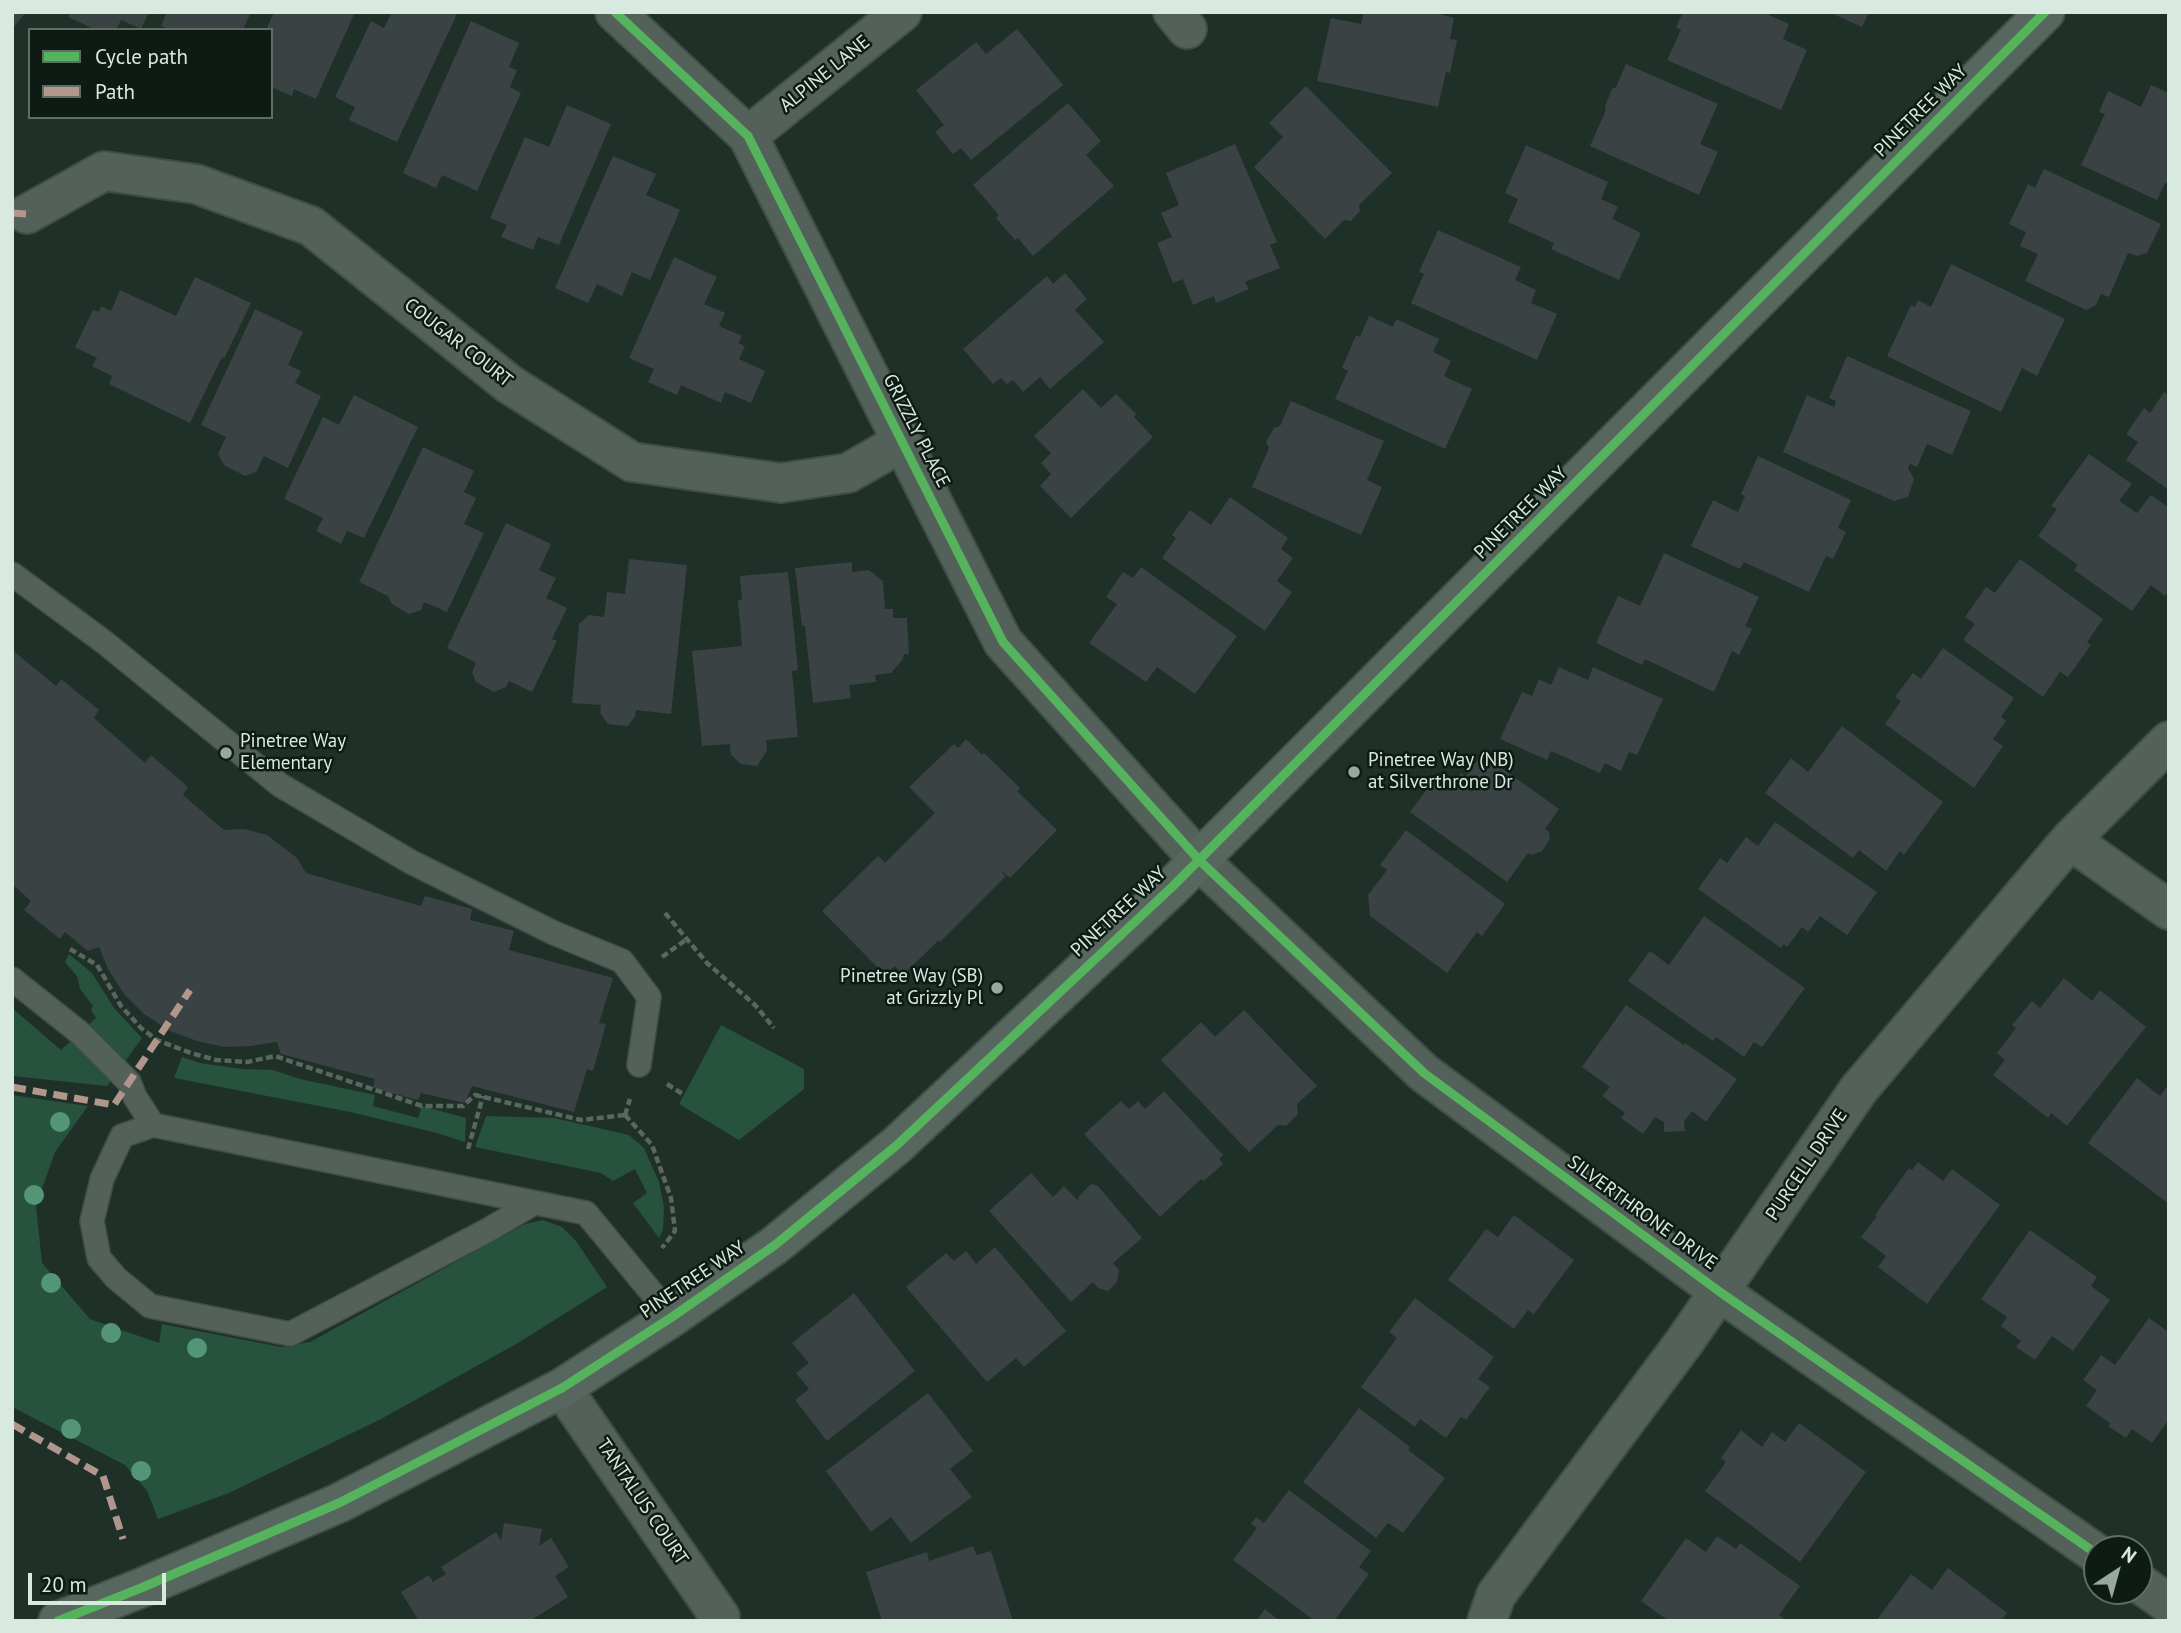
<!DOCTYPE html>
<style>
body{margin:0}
#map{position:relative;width:2181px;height:1633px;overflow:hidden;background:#1f3028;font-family:"PT Sans",sans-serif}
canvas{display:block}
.frame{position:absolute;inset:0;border:14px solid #d8e9df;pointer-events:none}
.legend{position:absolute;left:28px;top:28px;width:245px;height:91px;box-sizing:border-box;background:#0e1b14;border:2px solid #5f6d65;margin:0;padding:9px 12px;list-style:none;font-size:21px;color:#d8e9df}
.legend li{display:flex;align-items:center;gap:14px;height:35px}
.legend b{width:35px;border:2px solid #5f6d65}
.north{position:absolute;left:2083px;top:1535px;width:70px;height:70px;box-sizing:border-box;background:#0e1b14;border:2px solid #5f6d65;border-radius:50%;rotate:36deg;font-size:19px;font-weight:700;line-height:28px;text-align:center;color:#d8e9df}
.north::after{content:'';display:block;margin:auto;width:24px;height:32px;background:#97a89f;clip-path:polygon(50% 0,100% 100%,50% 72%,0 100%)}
.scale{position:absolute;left:28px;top:1573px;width:138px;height:32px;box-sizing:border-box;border:4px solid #d8e9df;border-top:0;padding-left:9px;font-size:21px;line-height:24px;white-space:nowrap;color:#d8e9df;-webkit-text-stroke:5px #0e1b14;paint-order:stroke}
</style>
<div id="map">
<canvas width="2181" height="1633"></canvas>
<div class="frame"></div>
<ul class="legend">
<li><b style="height:9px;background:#56b35d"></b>Cycle path</li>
<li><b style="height:9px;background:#b2968c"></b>Path</li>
</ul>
<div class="north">N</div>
<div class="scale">20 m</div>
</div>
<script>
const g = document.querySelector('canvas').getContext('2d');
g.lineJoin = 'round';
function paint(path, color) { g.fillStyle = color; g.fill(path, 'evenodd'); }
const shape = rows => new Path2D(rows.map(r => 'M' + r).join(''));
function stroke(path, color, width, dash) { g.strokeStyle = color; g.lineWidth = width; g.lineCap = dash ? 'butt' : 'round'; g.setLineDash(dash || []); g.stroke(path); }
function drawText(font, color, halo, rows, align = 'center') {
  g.font = font + ' "PT Sans",sans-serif'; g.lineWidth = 5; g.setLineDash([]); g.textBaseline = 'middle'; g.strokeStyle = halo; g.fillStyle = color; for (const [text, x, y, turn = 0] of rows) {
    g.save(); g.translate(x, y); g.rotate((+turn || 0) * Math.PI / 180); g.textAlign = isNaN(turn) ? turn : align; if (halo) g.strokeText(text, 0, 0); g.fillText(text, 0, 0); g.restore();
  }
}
paint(shape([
 [69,954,92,973,114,1008,142,1038,107,1086,12,1076,12,1008,61,1050,96,1018,91,1010,93,1006,80,989,77,976,65,962],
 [721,1025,804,1069,804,1089,739,1140,679,1104],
 [182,1057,200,1063,242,1069,273,1070,300,1079,375,1095,373,1106,418,1118,422,1106,466,1118,465,1142,437,1133,350,1112,174,1078],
 [12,1095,88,1106,55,1152,36,1206,42,1263,90,1319,159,1343,162,1324,281,1347,310,1342,525,1224,543,1220,562,1227,576,1241,607,1287,518,1343,381,1419,229,1493,158,1519,147,1491,125,1465,12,1407],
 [486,1116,554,1118,629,1135,644,1148,659,1182,664,1207,663,1230,659,1238,633,1203,647,1193,635,1169,613,1181,601,1173,475,1147]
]), '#26523e');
paint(shape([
 [12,12,26,12,12,29],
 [70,12,149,12,141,29,121,20,116,30,96,30,68,17],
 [167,12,251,12,243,30,170,30,161,26],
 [274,12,355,12,316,99,294,89,292,96,271,87,271,30,266,30],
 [392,12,458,12,397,142,349,120,355,107,335,97,371,21,384,28],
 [1364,12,1433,12,1454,18,1450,39,1457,40,1450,73,1446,72,1438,107,1317,81,1331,18,1361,24],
 [1683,12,1770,12,1769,15,1789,24,1783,39,1807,50,1781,110,1667,60,1681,30,1676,27],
 [1829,12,1869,12,1862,27],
 [471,21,519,43,509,67,517,70,510,87,521,93,477,191,442,175,436,188,403,173],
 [1017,29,1063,85,971,160,961,148,953,154,935,132,944,125,916,90,976,42,986,54],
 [1626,64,1718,104,1700,144,1718,152,1699,195,1590,146,1606,110,1605,106,1612,89,1616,87],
 [2151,85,2169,93,2169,184,2165,183,2157,200,2081,165,2105,114,2099,112,2108,91,2141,107],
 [1306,86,1392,173,1359,205,1360,211,1351,221,1344,220,1325,239,1254,167,1283,137,1269,123],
 [1068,103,1101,141,1086,155,1114,186,1033,256,1018,238,1015,240,996,218,999,215,973,185],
 [567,105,611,124,559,245,538,237,533,250,501,237,507,225,490,218,525,137,549,147],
 [1235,144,1277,242,1270,245,1280,268,1245,282,1249,289,1216,303,1214,296,1193,305,1183,279,1173,283,1157,243,1172,237,1161,213,1179,205,1166,173],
 [1526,145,1608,182,1601,199,1618,207,1612,219,1641,233,1619,280,1551,249,1554,243,1508,222,1518,199,1505,193],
 [613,156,656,174,646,195,680,210,650,280,632,272,622,296,597,284,588,303,555,288],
 [2044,169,2161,224,2147,253,2137,256,2128,253,2109,297,2101,294,2096,305,2086,310,2025,281,2038,254,2020,246,2026,232,2009,224,2028,184,2035,188],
 [1438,230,1521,267,1515,280,1536,290,1531,303,1557,314,1537,360,1411,303,1424,274,1419,272],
 [674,257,717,277,704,304,725,313,719,326,742,336,738,343,745,346,739,359,765,371,751,403,725,392,721,403,681,385,677,395,648,382,654,369,629,358],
 [1951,264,2065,319,2037,376,2022,368,2001,412,1887,356,1911,305,1915,307,1918,300,1931,307],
 [1065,273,1087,299,1075,310,1104,342,1050,389,1040,377,1023,392,1013,380,1007,384,1001,378,993,384,963,349,1047,276,1053,284],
 [195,277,251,303,224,359,222,357,190,423,109,384,112,376,92,366,97,358,75,347,93,310,99,312,101,306,111,311,120,290,176,316],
 [255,309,303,332,288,365,301,371,295,383,321,396,288,468,264,456,256,472,245,476,224,465,218,454,226,437,201,425],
 [1369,316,1393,327,1396,319,1439,339,1433,352,1451,361,1444,376,1472,389,1445,449,1335,399,1348,371,1342,368,1356,335,1360,337],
 [1847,356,1971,411,1952,455,1927,444,1917,467,1910,464,1908,468,1914,479,1908,497,1894,501,1783,452,1807,395,1834,407,1836,401,1829,398],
 [1083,389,1101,408,1116,394,1136,414,1134,417,1153,437,1071,518,1040,486,1051,474,1041,463,1051,453,1034,436],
 [2164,392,2169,396,2169,490,2126,460,2138,442,2126,434,2144,408,2150,413],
 [354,395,418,427,364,538,347,531,341,544,316,531,323,518,284,499,323,417,339,425],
 [1291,401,1384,441,1367,480,1382,487,1361,535,1252,487,1269,448,1266,442,1274,428,1280,426],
 [423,447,474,471,464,492,476,498,464,524,484,533,447,612,424,602,421,610,409,614,392,604,388,596,359,582],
 [2089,454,2132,484,2119,501,2137,513,2151,495,2169,508,2169,591,2165,596,2151,585,2132,611,2074,570,2078,565,2038,536,2057,509,2051,506],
 [1758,456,1851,500,1838,528,1846,532,1833,559,1826,556,1809,592,1744,562,1740,569,1691,546,1713,500,1738,512,1745,496,1741,494],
 [1230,497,1288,538,1281,549,1293,558,1277,581,1292,592,1265,631,1162,558,1176,538,1172,535,1190,510,1211,525],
 [506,523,551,544,539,570,556,578,546,598,567,608,552,639,557,641,532,692,509,681,506,687,494,692,476,682,472,672,476,663,447,648],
 [1664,553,1759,597,1745,626,1752,629,1739,655,1732,651,1714,692,1645,659,1642,665,1596,643,1618,596,1640,606],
 [629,559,687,565,671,714,636,710,635,716,628,726,608,724,600,713,601,705,572,703,579,624,589,615,604,617,607,592,625,594],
 [2020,559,2103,619,2087,642,2091,645,2068,677,2060,672,2043,697,1963,640,1975,624,1965,617,1986,587,1995,593],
 [852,562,852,572,869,570,883,581,885,609,893,609,893,618,907,618,909,654,904,654,903,659,891,673,875,675,876,682,849,685,851,698,813,703,805,626,802,626,795,568],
 [1141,567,1237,636,1195,694,1157,667,1146,682,1089,643,1117,604,1106,597,1123,572,1133,578],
 [788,572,798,670,792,671,798,737,766,740,767,751,757,766,741,764,731,755,730,744,702,746,692,651,742,646,738,600,742,600,740,576],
 [1943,648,2014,698,2001,717,2006,721,1993,739,2003,746,1974,788,1885,724,1901,701,1895,697,1913,673,1921,679],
 [12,650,56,686,61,679,99,710,94,718,145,763,151,755,188,787,183,795,224,830,244,829,267,835,297,858,306,873,421,906,425,896,472,909,470,920,514,931,509,950,613,978,599,1023,606,1024,593,1071,587,1069,574,1112,472,1086,465,1103,421,1093,418,1100,373,1088,375,1079,281,1054,277,1042,251,1046,224,1047,197,1041,170,1031,144,1014,124,994,108,969,99,947,88,951,65,932,60,939,24,910,31,901,12,884],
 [1559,667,1588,680,1593,667,1663,699,1637,755,1629,752,1621,771,1605,763,1600,773,1551,751,1547,760,1500,739,1522,692,1532,696,1539,679,1551,685],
 [1842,726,1943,802,1904,855,1900,851,1886,871,1859,850,1853,858,1765,793,1791,758,1808,772],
 [966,739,982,755,984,753,1020,788,1017,791,1057,830,1010,878,1003,872,1002,873,1006,876,940,942,939,940,903,975,895,966,885,975,822,911,878,856,885,863,935,813,909,787,954,744,958,748],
 [1482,754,1559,809,1545,829,1549,832,1550,839,1542,851,1531,855,1528,853,1507,882,1410,812,1439,773,1453,783,1461,773,1466,776],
 [1775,822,1877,892,1847,935,1820,916,1808,932,1802,927,1787,947,1784,944,1781,948,1698,889,1720,858,1727,863,1746,837,1758,846],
 [1406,830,1505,904,1482,936,1477,932,1447,973,1370,916,1368,895,1387,870,1380,865],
 [1704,916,1805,988,1762,1047,1754,1042,1744,1057,1716,1037,1713,1041,1628,981,1650,951,1669,965],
 [2064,978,2092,1001,2100,990,2146,1027,2067,1126,2051,1113,2048,1118,1993,1075,2005,1060,1997,1053,2016,1028,2012,1025,2032,1001,2040,1008],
 [1626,1005,1684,1045,1685,1043,1737,1079,1706,1122,1692,1111,1684,1122,1685,1131,1664,1132,1664,1122,1655,1117,1643,1134,1621,1118,1625,1113,1602,1096,1610,1087,1582,1067],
 [1244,1010,1317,1086,1297,1104,1298,1114,1286,1126,1278,1125,1249,1152,1161,1060,1201,1022,1215,1037],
 [2137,1078,2160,1096,2169,1084,2169,1204,2088,1143],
 [1164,1091,1223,1155,1219,1159,1223,1164,1204,1181,1201,1179,1160,1217,1084,1134,1121,1101,1129,1109,1138,1101,1145,1109],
 [1918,1162,1943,1181,1952,1169,2000,1205,1927,1304,1878,1267,1886,1256,1861,1237,1877,1216,1875,1215,1909,1168,1912,1170],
 [1031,1173,1053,1197,1064,1186,1078,1201,1079,1196,1091,1184,1098,1186,1142,1238,1113,1263,1119,1270,1117,1282,1108,1291,1098,1288,1093,1282,1071,1302,989,1211],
 [1514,1215,1574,1260,1534,1314,1528,1310,1514,1329,1448,1280,1486,1229,1498,1237],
 [2030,1230,2097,1277,2091,1286,2110,1300,2073,1351,2052,1336,2035,1360,2016,1347,2021,1341,2001,1326,2007,1317,1981,1299],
 [995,1247,1066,1331,1024,1367,1016,1358,987,1382,906,1287,946,1253,954,1261,966,1251,976,1264],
 [854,1293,915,1371,827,1441,795,1400,809,1389,796,1373,809,1363,792,1343],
 [1415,1298,1494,1357,1478,1379,1490,1387,1466,1420,1461,1417,1446,1438,1420,1419,1415,1427,1361,1387,1397,1338,1389,1332],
 [2149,1318,2167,1331,2169,1329,2169,1419,2152,1443,2132,1429,2126,1438,2108,1426,2110,1423,2086,1406,2097,1390,2083,1380,2101,1355,2115,1365],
 [928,1393,973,1451,950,1469,972,1497,911,1543,891,1517,871,1532,826,1471],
 [1359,1408,1410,1447,1408,1450,1445,1478,1403,1533,1388,1523,1376,1538,1303,1482],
 [1799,1423,1866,1472,1800,1562,1705,1491,1726,1462,1721,1458,1741,1430,1762,1447,1772,1432,1785,1442],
 [1289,1490,1371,1551,1359,1567,1369,1574,1334,1621,1315,1621,1233,1560,1257,1528,1251,1524,1256,1517,1264,1523],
 [504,1523,542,1529,539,1546,551,1538,569,1567,555,1576,568,1597,530,1621,419,1621,401,1592,429,1575,433,1582,446,1574,441,1567,496,1532,501,1541],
 [1717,1536,1736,1549,1740,1543,1800,1586,1779,1615,1787,1621,1669,1621,1641,1601,1686,1538,1706,1552],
 [973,1546,977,1555,991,1551,1013,1621,912,1621,911,1619,904,1621,882,1621,866,1572,927,1552,929,1561],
 [1948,1568,2007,1613,2001,1621,1876,1621,1911,1574,1932,1590],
 [1265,1609,1280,1621,1256,1621]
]), '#3a4244');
const lane = shape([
 [12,574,104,642,280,785,411,862,554,933,622,961,649,997,639,1065],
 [12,979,80,1033,129,1082,135,1097,153,1125],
 [534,1203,488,1230,290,1334,150,1306,116,1278,99,1258,92,1221,102,1179,122,1136,153,1125,586,1213,672,1317]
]);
const street = shape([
 [615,12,748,136,1003,642,1199,860,1424,1073,1720,1292,2097,1554],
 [1173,12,1187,29],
 [748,136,902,12],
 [27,214,104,171,196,184,311,226,509,384,632,462,781,483,848,473,902,442],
 [2070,840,2169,910],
 [562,1388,720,1617],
 [2139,1583,2169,1604],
 [1487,1621,1496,1595,1685,1341,1859,1089,2070,840,2169,741]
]);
const secondary = shape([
 [58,1621,141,1588,339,1503,562,1388,672,1317,775,1245,897,1145,1172,887,2045,12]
]);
stroke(lane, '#3e4d46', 26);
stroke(street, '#3e4d46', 42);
stroke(secondary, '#3e4d46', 42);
stroke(shape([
 [665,913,707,963,755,1005,774,1028],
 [70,949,97,965,121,1006,141,1028,157,1040,191,1053,216,1060,247,1062,275,1056,422,1106,463,1106,475,1095,581,1120,625,1115],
 [662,957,687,939],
 [667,1084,684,1095],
 [625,1115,652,1145,671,1198,675,1231,662,1248],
 [625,1115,630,1099],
 [468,1149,483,1096]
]), '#5a6660', 4.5, [7, 3.5]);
stroke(lane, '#54605a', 23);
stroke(street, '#54605a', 38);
stroke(secondary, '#57665e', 38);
stroke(shape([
 [12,213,27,214],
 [12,1087,114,1105,190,990],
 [12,1424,103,1476,123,1539]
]), '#b2968c', 7, [14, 7]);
stroke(shape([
 [615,12,748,136,1003,642,1199,860,1424,1073,1720,1292,2097,1554],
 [58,1621,141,1588,339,1503,562,1388,672,1317,775,1245,897,1145,1172,887,2045,12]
]), '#56b35d', 9);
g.fillStyle = '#549577';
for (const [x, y] of [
 [60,1122],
 [34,1195],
 [51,1283],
 [111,1333],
 [197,1348],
 [71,1429],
 [141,1471]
]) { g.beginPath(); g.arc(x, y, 10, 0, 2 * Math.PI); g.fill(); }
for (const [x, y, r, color] of [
 [226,753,7,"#97a89f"],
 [1354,772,7,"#97a89f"],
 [997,988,7,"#97a89f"]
]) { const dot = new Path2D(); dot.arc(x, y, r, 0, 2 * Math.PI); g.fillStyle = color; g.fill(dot); stroke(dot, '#0e1b14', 2.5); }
drawText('19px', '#d8e9df', '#0e1b14', [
 ["ALPINE LANE",825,74,-39],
 ["PINETREE WAY",1921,111,-45],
 ["COUGAR COURT",458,343,38],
 ["GRIZZLY PLACE",916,431,63],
 ["PINETREE WAY",1521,513,-45],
 ["PINETREE WAY",1119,912,-43],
 ["PURCELL DRIVE",1807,1165,-56],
 ["SILVERTHRONE DRIVE",1642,1213,36],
 ["PINETREE WAY",693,1280,-34],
 ["TANTALUS COURT",642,1502,56]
]);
drawText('19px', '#d8e9df', '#0e1b14', [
 ["Pinetree Way",240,742],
 ["Elementary",240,764],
 ["Pinetree Way (NB)",1368,761],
 ["at Silverthrone Dr",1368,783],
 ["Pinetree Way (SB)",983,977,"right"],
 ["at Grizzly Pl",983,999,"right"]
], 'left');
</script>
